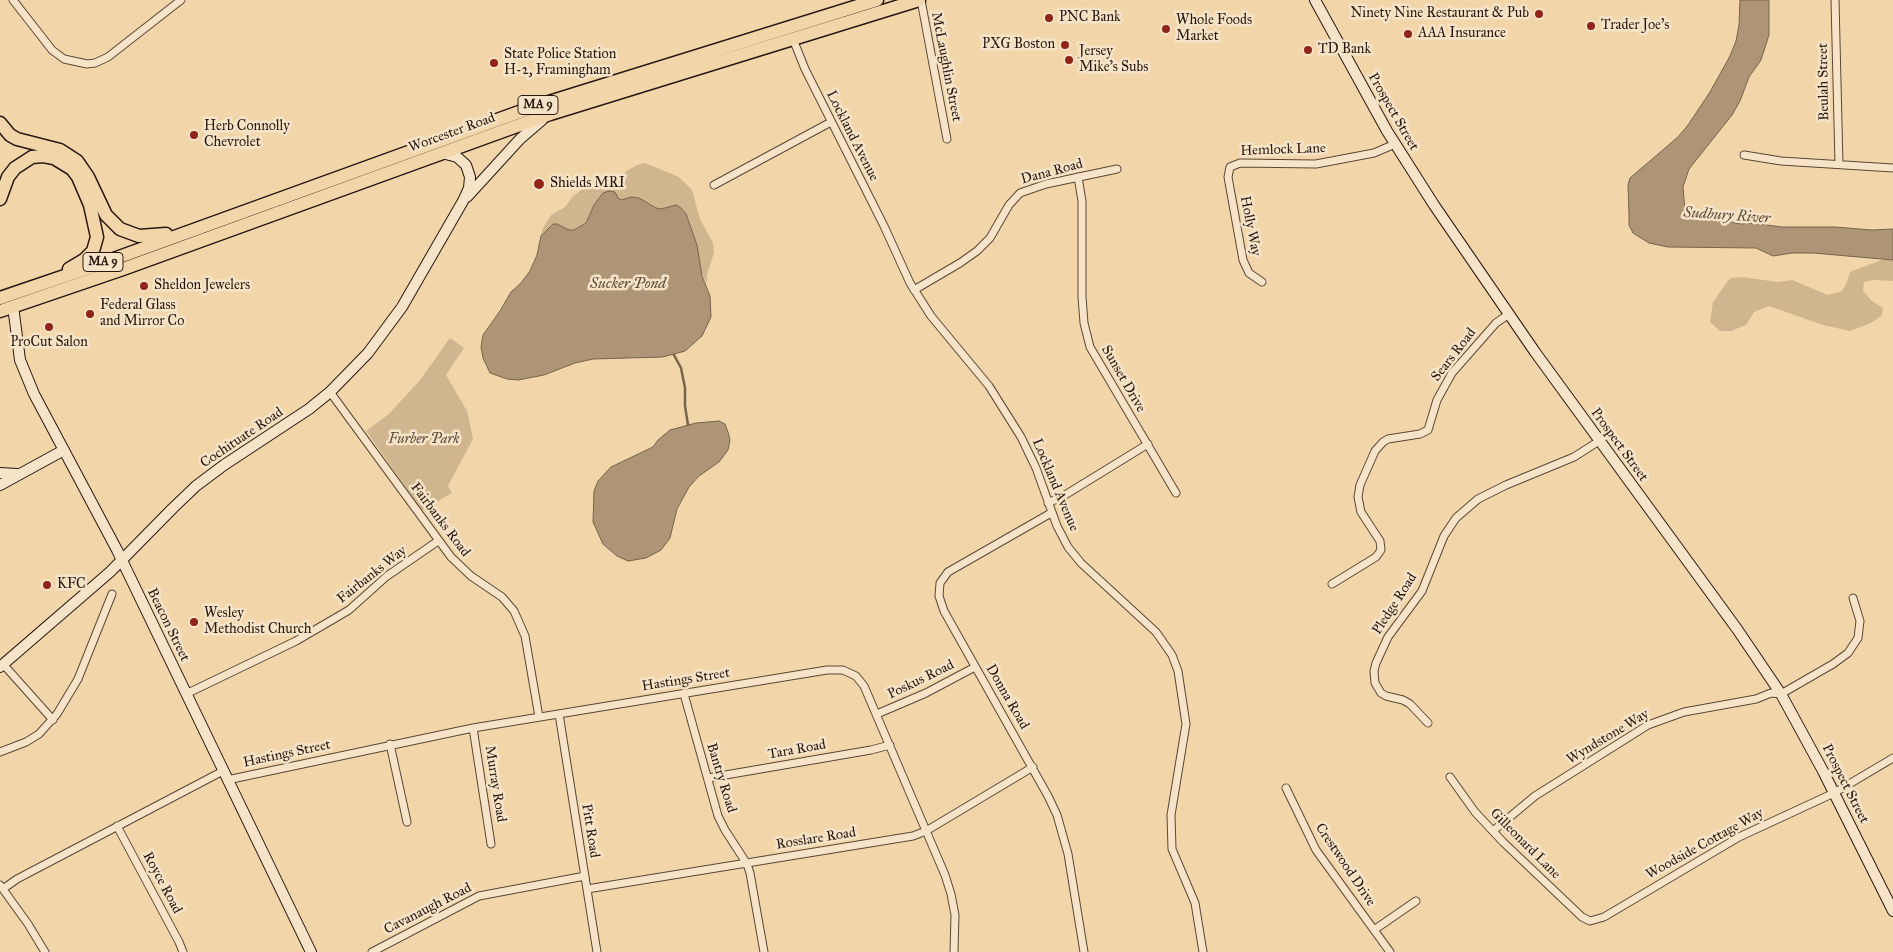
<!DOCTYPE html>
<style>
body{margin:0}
canvas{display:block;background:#f2d6aa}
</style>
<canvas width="1893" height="952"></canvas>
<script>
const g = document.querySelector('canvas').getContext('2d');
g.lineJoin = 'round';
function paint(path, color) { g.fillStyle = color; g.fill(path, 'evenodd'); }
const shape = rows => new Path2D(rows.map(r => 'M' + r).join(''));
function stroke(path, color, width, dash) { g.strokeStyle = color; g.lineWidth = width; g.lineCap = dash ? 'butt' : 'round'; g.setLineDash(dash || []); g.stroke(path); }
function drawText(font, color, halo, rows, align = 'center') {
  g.font = font + ' "IM FELL Great Primer",serif'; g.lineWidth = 5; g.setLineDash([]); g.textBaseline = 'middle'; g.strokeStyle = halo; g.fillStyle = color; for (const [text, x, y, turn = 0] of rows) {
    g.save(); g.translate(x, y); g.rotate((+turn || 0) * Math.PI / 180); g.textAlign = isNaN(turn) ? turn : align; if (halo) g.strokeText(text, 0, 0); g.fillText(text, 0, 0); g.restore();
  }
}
paint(shape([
 [645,163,679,177,692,190,700,219,713,243,714,253,707,274,707,284,701,272,697,245,686,214,681,208,671,206,661,209,656,208,639,198,631,197,622,200,603,193,594,205,586,223,574,230,569,230,557,224,541,236,543,228,551,215,565,207,573,196,583,189,599,182,614,181,628,170,637,165],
 [1884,259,1893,260,1893,281,1874,280,1864,282,1863,291,1872,301,1883,308,1882,315,1871,323,1850,331,1823,325,1769,306,1754,312,1746,325,1731,331,1720,331,1710,322,1713,302,1730,278,1742,277,1778,282,1792,280,1828,295,1842,291,1847,282,1850,272],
 [450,338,464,348,446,375,467,411,473,439,448,486,452,493,422,510,366,431,389,414,420,380]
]), '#d0b68f');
const water = shape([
 [1740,0,1769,0,1769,35,1761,60,1749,77,1740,101,1732,115,1689,169,1683,187,1685,211,1688,215,1696,217,1711,218,1741,224,1752,223,1782,227,1835,227,1872,230,1893,229,1893,260,1813,253,1792,253,1773,256,1756,248,1668,247,1649,243,1633,233,1629,225,1629,214,1628,185,1630,178,1678,137,1688,125,1710,92,1730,56,1736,41,1739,25,1740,0],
 [609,191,615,192,618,198,622,200,631,197,639,198,656,208,661,209,676,205,681,208,686,214,697,245,702,276,710,296,711,317,702,336,685,351,663,357,593,359,575,363,544,375,518,380,507,379,490,373,483,358,481,347,483,335,500,311,511,292,521,283,530,271,537,255,541,236,553,224,557,224,569,230,574,230,586,223,594,205,603,193,609,191],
 [719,421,725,424,728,432,730,440,728,450,719,462,699,476,689,487,677,509,670,538,661,550,646,558,628,561,617,556,603,544,593,522,594,491,598,481,611,467,653,447,658,440,670,430,696,423,719,421]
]);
paint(water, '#ad9575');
stroke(water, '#78634c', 1);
stroke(shape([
 [674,355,681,368,685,388,685,406,688,425]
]), '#78634c', 2.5);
const street = shape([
 [13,0,52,50,64,59,87,64,95,63,108,57,181,0],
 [921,0,947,139],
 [1835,0,1839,164],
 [793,39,805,69,884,226,910,283,931,316,989,386,1021,437,1036,468,1057,526,1068,547,1081,563,1156,632,1172,655,1178,671,1186,724,1171,815,1172,849,1195,903,1203,952],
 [1744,155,1781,161,1893,168],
 [1078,177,1082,201,1082,297,1084,323,1090,347,1176,493],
 [714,185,831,122],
 [1262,282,1249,273,1243,260,1228,177,1230,167,1240,163,1316,164,1374,153,1395,144],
 [914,290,960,263,977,251,990,238,1009,205,1020,193,1046,184,1117,169],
 [330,392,451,557,471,576,502,597,514,611,525,636,539,717],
 [1048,503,1065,495,1148,444],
 [1051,513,948,572,940,583,939,596,944,611,1048,796,1057,815,1068,854,1084,952],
 [1332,584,1376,557,1381,550,1380,541,1361,512,1358,497,1360,485,1375,451,1383,442,1388,439,1420,434,1428,430,1437,400,1452,373,1496,323,1509,314],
 [3,664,53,720],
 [186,694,296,641,349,610,387,576,438,541],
 [684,694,718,816,725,830,747,864,750,873,764,952],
 [559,714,597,952],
 [877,714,926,693,975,667],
 [1428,723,1410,704,1403,700,1386,696,1381,693,1375,683,1374,671,1376,663,1388,637,1422,591,1444,536,1456,518,1478,499,1506,485,1574,457,1599,441],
 [473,728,491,844],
 [390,744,407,822],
 [0,752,26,742,39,734,57,714,78,679,112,594],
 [1450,777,1475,812,1503,842,1582,917,1590,921,1604,917,1739,837,1834,793,1893,758],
 [708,778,871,750,890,745],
 [227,780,473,728,827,670,843,670,856,676,864,686,945,875,951,894,955,915,954,952],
 [1286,788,1316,850,1390,952],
 [117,826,179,942,183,952],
 [1493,831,1535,796,1648,725,1684,712,1756,699,1771,693,1781,694,1833,664,1848,653,1858,638,1860,621,1853,598],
 [0,885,28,924,45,952],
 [3,889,17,879,223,771],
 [587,889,913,836,926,831,1033,767],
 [1374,930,1416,901],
 [372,952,479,896,585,876]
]);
const secondary = shape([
 [1315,0,1387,131,1434,205,1535,352,1737,629,1781,694,1823,771,1893,911],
 [467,197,520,139,542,120],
 [13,306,20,360,34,394,117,550,311,952],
 [0,473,17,474],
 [0,485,64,450],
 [0,667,110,572,173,508,196,486,224,465,309,409,330,392,368,353,402,307,463,201,469,188,470,177,466,165,457,157,442,153]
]);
const highway = shape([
 [0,123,10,135,17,139,60,150,77,161,88,177,106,215,120,229,139,236,166,234],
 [0,199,8,177,15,168,32,157,43,156,54,158,72,169,78,177,90,205,97,237,93,251,84,260,69,269],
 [0,298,97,265,533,107,877,0],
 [0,311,123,269,550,114,919,0]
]);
stroke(street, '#5a4735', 9);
stroke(secondary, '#28170e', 12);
stroke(highway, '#28170e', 15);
stroke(street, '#f7e4c8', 7);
stroke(secondary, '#f7e4c8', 10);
stroke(highway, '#f2d6aa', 12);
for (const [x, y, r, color] of [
 [1539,14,5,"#8f2418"],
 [1049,18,5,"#8f2418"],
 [1591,26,5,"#8f2418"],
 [1166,29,5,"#8f2418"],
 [1408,34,5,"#8f2418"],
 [1065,45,5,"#8f2418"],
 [1308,50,5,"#8f2418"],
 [1069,60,5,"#8f2418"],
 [494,63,5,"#8f2418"],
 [194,135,5,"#8f2418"],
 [539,184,6,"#8f2418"],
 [144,286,5,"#8f2418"],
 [90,314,5,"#8f2418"],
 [49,327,5,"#8f2418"],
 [47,585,5,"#8f2418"],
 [194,622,5,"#8f2418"]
]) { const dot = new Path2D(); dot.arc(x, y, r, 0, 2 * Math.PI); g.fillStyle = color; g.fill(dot); stroke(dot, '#f7e4c8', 2); }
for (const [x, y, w] of [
 [538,105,40],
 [103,262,40]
]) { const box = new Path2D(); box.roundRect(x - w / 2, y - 9.5, w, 19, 4); g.fillStyle = '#f7e4c8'; g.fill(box); stroke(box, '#28170e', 1); }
drawText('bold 12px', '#28170e', null, [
 ["MA 9",538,105],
 ["MA 9",103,262]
]);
drawText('14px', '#28170e', '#f7e4c8', [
 ["Ninety Nine Restaurant & Pub",1529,14,"right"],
 ["PNC Bank",1059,18],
 ["Whole Foods",1176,21],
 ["Market",1176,37],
 ["Trader Joe's",1601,26],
 ["AAA Insurance",1418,34],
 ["PXG Boston",1055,45,"right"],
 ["TD Bank",1318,50],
 ["Jersey",1079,52],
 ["Mike's Subs",1079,68],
 ["State Police Station",504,55],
 ["H-2, Framingham",504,71],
 ["Herb Connolly",204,127],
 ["Chevrolet",204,143],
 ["Shields MRI",550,184],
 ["Sheldon Jewelers",154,286],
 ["Federal Glass",100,306],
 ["and Mirror Co",100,322],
 ["ProCut Salon",49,343,"center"],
 ["KFC",57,585],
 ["Wesley",204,614],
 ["Methodist Church",204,630]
], 'left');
drawText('14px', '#28170e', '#f7e4c8', [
 ["McLaughlin Street",946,67,79],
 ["Beulah Street",1824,82,-91],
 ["Prospect Street",1393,112,60],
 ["Worcester Road",452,133,-20],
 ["Lockland Avenue",852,136,63],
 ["Hemlock Lane",1283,150,-2],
 ["Dana Road",1052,172,-15],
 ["Holly Way",1250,226,79],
 ["Sears Road",1454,355,-52],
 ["Sunset Drive",1123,379,60],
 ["Cochituate Road",242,438,-34],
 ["Prospect Street",1619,445,54],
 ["Lockland Avenue",1055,485,67],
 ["Fairbanks Road",440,520,53],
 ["Fairbanks Way",372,575,-38],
 ["Pledge Road",1395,604,-57],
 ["Beacon Street",168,625,64],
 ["Hastings Street",686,680,-9],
 ["Poskus Road",921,680,-26],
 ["Donna Road",1007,697,60],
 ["Wyndstone Way",1608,737,-31],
 ["Tara Road",797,750,-10],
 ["Hastings Street",287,754,-12],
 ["Bantry Road",721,778,73],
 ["Murray Road",495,784,81],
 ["Prospect Street",1845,784,63],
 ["Pitt Road",590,831,81],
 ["Rosslare Road",816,839,-9],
 ["Gilleonard Lane",1525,844,45],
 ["Woodside Cottage Way",1705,844,-29],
 ["Crestwood Drive",1345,865,56],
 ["Royce Road",162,883,62],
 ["Cavanaugh Road",428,909,-27]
]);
drawText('italic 14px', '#5a4735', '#f7e4c8', [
 ["Furber Park",424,440]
]);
drawText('italic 15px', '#5d4937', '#f7e4c8', [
 ["Sudbury River",1727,216,4],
 ["Sucker Pond",628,284]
]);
</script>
